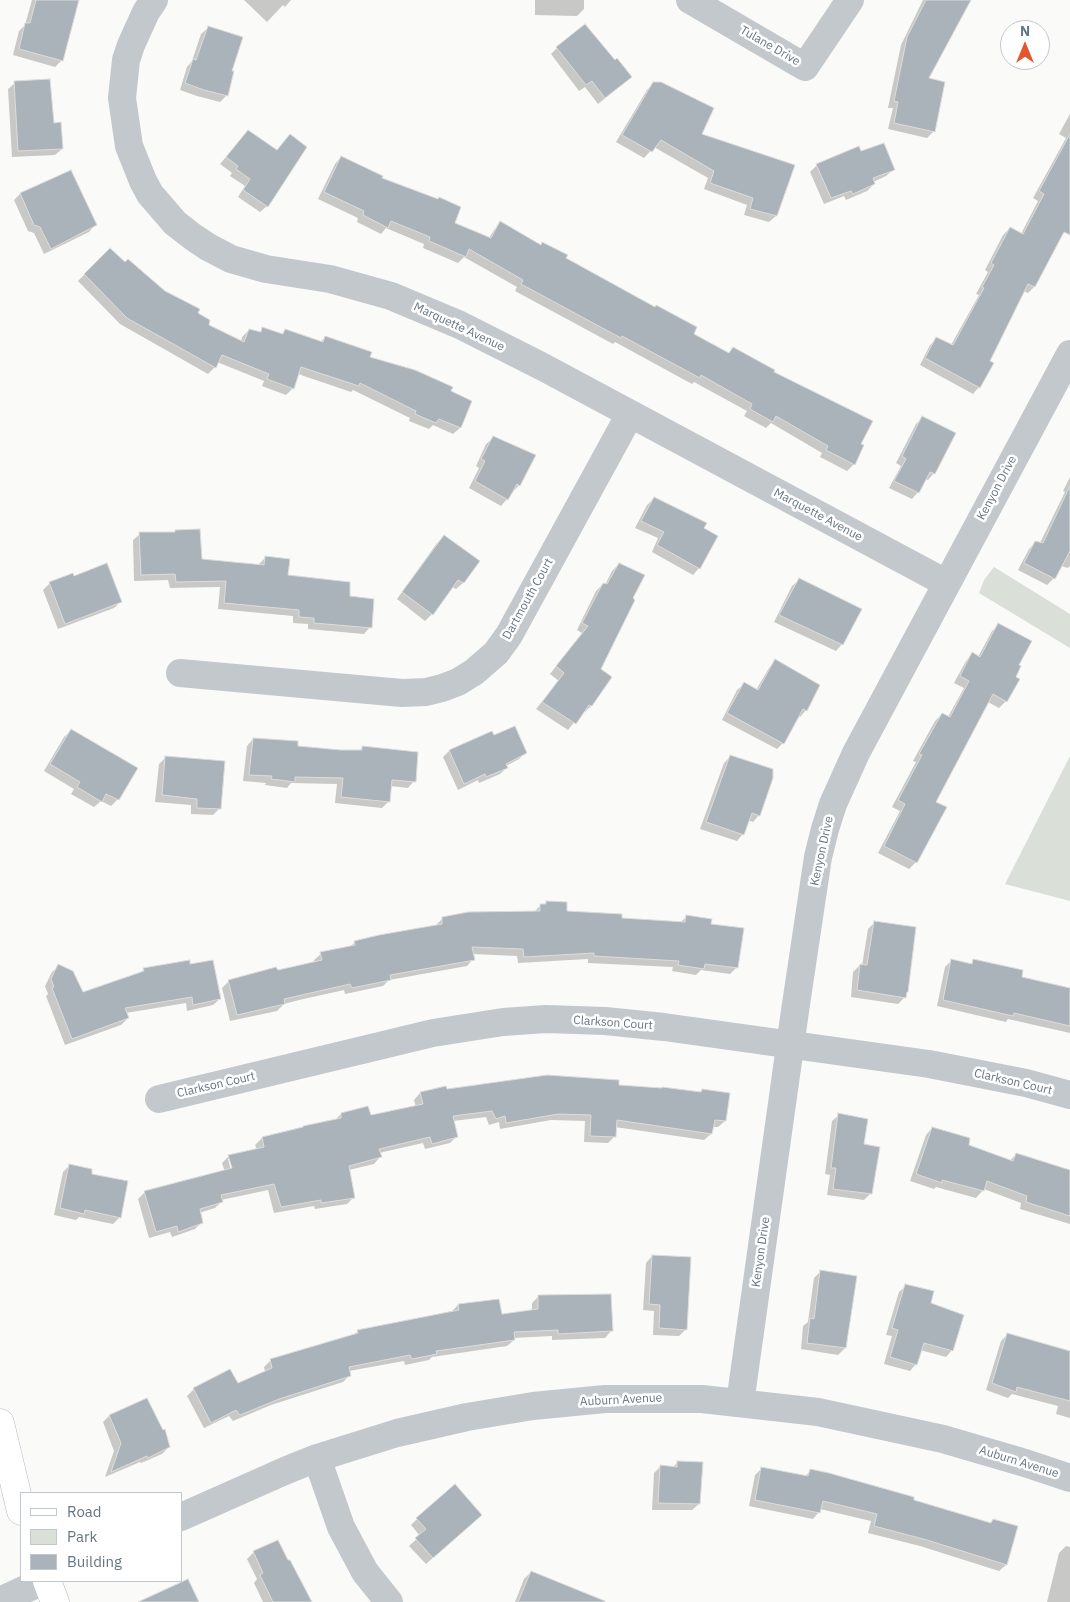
<!DOCTYPE html>
<style>
body{margin:0}
#map{position:relative;width:1070px;height:1602px;overflow:hidden;background:#fafaf8;font-family:"IBM Plex Sans",sans-serif}
canvas{display:block}
.legend{position:absolute;left:20px;top:1492px;width:162px;height:90px;box-sizing:border-box;background:#fff;border:1px solid #c1c8cd;margin:0;padding:6px 9px;list-style:none;font-size:15px;color:#657683}
.legend li{display:flex;align-items:center;gap:10px;height:25px}
.legend b{width:25px;border:1px solid #c1c8cd}
.north{position:absolute;left:1000px;top:20px;width:50px;height:50px;box-sizing:border-box;background:#fff;border:1px solid #c1c8cd;border-radius:50%;rotate:0deg;font-size:14px;font-weight:700;line-height:20px;text-align:center;color:#657683}
.north::after{content:'';display:block;margin:auto;width:18px;height:22px;background:#e4572e;clip-path:polygon(50% 0,100% 100%,50% 72%,0 100%)}
</style>
<div id="map">
<canvas width="1070" height="1602"></canvas>
<ul class="legend">
<li><b style="height:6px;background:#fff"></b>Road</li>
<li><b style="height:14px;background:#dadfd7"></b>Park</li>
<li><b style="height:14px;background:#aab3b9"></b>Building</li>
</ul>
<div class="north">N</div>
</div>
<script>
const g = document.querySelector('canvas').getContext('2d');
g.lineJoin = 'round';
function paint(path, color) { g.fillStyle = color; g.fill(path, 'evenodd'); }
const shape = rows => new Path2D(rows.map(r => 'M' + r).join(''));
function stroke(path, color, width, dash) { g.strokeStyle = color; g.lineWidth = width; g.lineCap = dash ? 'butt' : 'round'; g.setLineDash(dash || []); g.stroke(path); }
function drawText(font, color, halo, rows, align = 'center') {
  g.font = font + ' "IBM Plex Sans",sans-serif'; g.lineWidth = 5; g.setLineDash([]); g.textBaseline = 'middle'; g.strokeStyle = halo; g.fillStyle = color; for (const [text, x, y, turn = 0] of rows) {
    g.save(); g.translate(x, y); g.rotate((+turn || 0) * Math.PI / 180); g.textAlign = isNaN(turn) ? turn : align; if (halo) g.strokeText(text, 0, 0); g.fillText(text, 0, 0); g.restore();
  }
}
paint(shape([
 [994,567,1070,614,1070,648,979,593,984,580],
 [1070,756,1070,901,1005,884]
]), '#dadfd7');
paint(shape([
 [32,0,71,0,62,60,55,67,13,55,19,31,25,25],
 [244,0,291,0,285,7,283,5,267,22],
 [535,0,584,0,584,9,577,16,535,15],
 [923,0,964,0,927,79,934,131,927,138,888,129,893,108,888,108,901,45],
 [208,28,230,72,233,72,226,96,220,102,197,96,180,90,187,67,192,61,201,34],
 [557,48,624,83,598,104,585,87,579,91,551,54],
 [15,83,53,124,62,149,55,155,12,157,8,89],
 [654,83,776,216,769,222,744,215,747,205,704,189,708,178,654,147,644,158,616,142,647,90],
 [1070,114,1070,222,1065,232,1059,238,1034,287,1028,293,1023,291,988,362,979,387,973,394,920,365,930,345,937,339,951,345,979,295,976,294,988,272,985,270,1003,235,1010,228,1021,234,1038,201,1033,198,1066,138,1059,134],
 [242,138,267,206,260,212,238,197,245,186,230,176,232,173,220,164],
 [860,152,893,170,886,176,873,182,874,184,867,191,846,200,844,196,824,204,810,172,817,165],
 [341,157,381,179,453,223,489,238,494,230,500,223,565,259,693,335,728,354,733,349,772,373,860,444,854,464,847,471,820,457,822,453,771,423,766,428,744,416,747,411,694,382,692,384,615,342,613,344,515,291,517,287,464,257,458,263,423,248,424,244,386,228,381,234,357,222,358,218,318,199,335,164],
 [20,194,95,225,89,232,44,254,34,233,28,231,14,200],
 [110,249,125,264,197,313,207,326,241,342,242,337,249,330,259,333,262,329,281,335,285,330,320,342,326,337,368,358,470,401,460,428,453,434,433,425,429,429,409,421,410,418,353,390,351,392,298,374,293,388,286,395,262,386,264,381,217,362,215,367,208,374,120,324,78,281],
 [923,417,934,473,928,480,925,479,918,492,912,499,889,488,901,466,896,463,916,424],
 [493,438,519,485,501,506,469,488,479,468,476,466,486,444],
 [1070,477,1070,566,1068,568,1061,566,1054,578,1047,585,1018,570,1029,549,1036,542,1040,543,1065,492,1063,491],
 [654,498,703,528,699,568,693,575,652,552,658,538,635,528,647,505],
 [140,534,201,560,258,565,265,558,286,577,349,597,370,627,364,634,308,629,308,624,293,623,293,616,218,609,220,587,170,588,168,580,134,581,133,540],
 [444,537,478,561,463,583,456,589,452,587,432,614,425,621,397,599,437,543],
 [619,564,591,706,585,712,583,711,568,730,536,709,559,681,550,674,582,633,577,630,596,591,603,584,605,585,612,571],
 [73,577,120,602,114,608,58,629,43,590,50,583],
 [799,580,842,644,836,651,774,622,792,586],
 [999,625,1017,665,1006,701,999,708,988,702,935,802,916,862,909,869,878,853,900,811,892,807,916,762,913,761,935,721,942,714,948,717,964,688,954,683,966,661,973,654,978,657,992,631],
 [775,661,806,710,800,717,798,716,783,743,777,749,722,720,737,690,744,684,756,690,769,668],
 [71,731,118,799,111,806,101,801,94,807,71,794,74,789,44,771,64,737],
 [493,737,526,752,519,759,506,766,506,768,500,774,479,783,478,780,458,790,443,757,449,751],
 [253,739,297,747,341,751,359,751,363,747,414,781,408,788,390,786,389,801,382,808,335,803,337,784,291,783,287,788,265,785,266,783,243,781,247,746],
 [166,757,220,808,213,815,191,814,191,805,155,802,159,764],
 [730,757,759,815,753,822,748,820,743,834,737,841,700,829,724,763],
 [546,903,566,912,621,919,680,923,686,917,710,925,737,967,730,974,701,970,696,975,672,971,673,967,588,963,588,959,518,963,517,956,472,954,473,959,467,966,389,980,383,986,345,994,344,990,299,1000,284,1004,277,1011,230,1021,222,988,229,981,315,963,314,960,321,954,350,947,355,942,436,925,443,918,534,912,541,905,544,905],
 [875,922,904,998,898,1004,851,997,853,972,860,965,862,966,868,929],
 [952,960,970,965,974,961,1020,978,1070,989,1070,1033,1008,1019,1006,1022,937,1006,945,967],
 [59,966,83,993,138,975,144,969,189,966,220,999,213,1005,187,1011,186,1003,126,1013,128,1018,121,1025,65,1045,46,996,48,994,45,986,52,972],
 [618,1086,699,1093,703,1090,725,1121,718,1127,712,1127,711,1134,704,1140,615,1127,615,1136,608,1143,584,1142,585,1121,551,1120,500,1129,499,1122,489,1125,486,1117,453,1121,457,1136,450,1143,425,1149,423,1143,379,1153,380,1157,374,1164,349,1170,354,1197,347,1204,315,1209,314,1206,274,1213,268,1190,221,1200,221,1202,215,1208,199,1213,202,1222,195,1229,172,1237,170,1232,149,1238,138,1199,145,1192,225,1172,222,1163,229,1156,257,1150,255,1145,262,1138,335,1120,341,1114,370,1117,416,1107,414,1100,420,1093,445,1088,446,1090],
 [228,1159,231,1159,235,1174,232,1175],
 [839,1115,862,1145,871,1193,864,1200,827,1195,830,1175,825,1174,832,1121],
 [932,1128,968,1146,1010,1161,1016,1154,1070,1177,1070,1224,1020,1209,1021,1203,984,1189,976,1198,936,1187,934,1189,910,1181,926,1135],
 [70,1165,91,1175,120,1217,113,1224,79,1217,76,1220,54,1215,63,1172],
 [652,1256,686,1329,679,1336,653,1335,654,1311,643,1310,646,1263],
 [821,1271,855,1277,845,1348,838,1355,801,1349,803,1326,808,1322,814,1278],
 [906,1286,930,1304,952,1350,946,1357,920,1350,916,1364,910,1371,884,1364,892,1336,886,1335,899,1292],
 [539,1296,611,1331,605,1338,552,1340,552,1336,513,1338,514,1340,507,1346,432,1357,429,1360,405,1365,404,1361,349,1371,350,1375,343,1382,271,1405,233,1421,229,1416,204,1428,187,1396,194,1389,237,1385,265,1372,264,1367,271,1360,352,1336,358,1331,452,1311,458,1305,501,1316,532,1311,532,1303],
 [1007,1335,1070,1370,1070,1418,1056,1414,1058,1406,1012,1394,1008,1398,986,1390,1001,1341],
 [147,1399,169,1447,162,1454,141,1463,140,1462,105,1477,114,1451,103,1422,109,1416],
 [678,1462,699,1504,692,1510,652,1510,654,1473,660,1467,672,1468],
 [762,1468,805,1476,811,1471,989,1524,993,1520,1006,1565,999,1571,920,1546,868,1533,871,1521,820,1509,819,1512,813,1519,749,1506,755,1475],
 [417,1519,474,1522,426,1564,409,1546,420,1536,411,1525],
 [1066,1546,1070,1547,1070,1602,1047,1602,1059,1553],
 [254,1552,310,1602,263,1602,254,1583,257,1579,247,1559],
 [531,1572,563,1602,515,1602,524,1579]
]), '#0003');
const building = shape([
 [36,0,79,0,63,61,19,49,25,23,30,23,36,0],
 [926,0,971,0,929,78,945,82,935,132,894,123,898,102,894,101,907,37,926,0],
 [585,24,615,60,617,58,632,77,605,98,592,81,586,85,556,47,585,24],
 [208,26,243,37,232,71,234,71,228,96,204,90,185,83,193,59,196,60,208,26],
 [50,79,54,123,61,122,63,149,18,151,14,81,50,79],
 [653,82,661,82,714,108,702,134,795,165,777,216,750,209,753,198,710,183,714,171,661,140,652,152,622,135,653,82],
 [248,130,277,150,290,134,307,147,268,207,243,190,250,179,236,169,238,166,226,157,248,130],
 [1070,134,1070,235,1064,232,1035,287,1028,284,990,361,994,363,980,388,925,358,936,337,953,345,984,288,982,287,994,265,991,263,1010,227,1023,234,1044,194,1039,191,1070,134],
 [884,143,895,170,873,178,875,184,853,194,851,191,831,198,816,164,859,146,861,151,884,143],
 [341,156,383,176,382,178,438,199,439,197,461,207,455,223,491,238,500,221,541,245,542,242,568,255,566,258,655,307,656,305,697,327,694,334,729,353,733,347,775,370,774,372,873,421,861,444,864,445,855,465,826,450,828,446,776,416,773,422,750,409,752,404,701,375,700,378,622,336,621,338,521,284,523,280,469,249,466,257,429,241,430,237,391,221,388,228,363,215,364,211,324,192,341,156],
 [71,170,97,225,51,249,40,227,34,225,20,193,71,170],
 [110,248,125,262,128,259,165,291,200,309,198,313,210,320,209,325,244,342,249,329,261,332,262,327,283,334,285,329,323,342,325,336,372,352,370,357,415,370,453,387,451,391,472,401,461,428,439,419,436,423,415,414,416,411,360,383,359,386,301,367,294,389,267,379,269,374,222,355,216,368,127,318,84,274,110,248],
 [922,416,956,433,935,474,930,472,919,493,894,481,906,459,902,456,922,416],
 [493,436,536,455,520,486,517,484,508,500,475,481,485,461,481,459,493,436],
 [1070,486,1070,551,1055,579,1024,563,1035,541,1043,543,1070,486],
 [654,497,707,523,704,528,718,536,700,569,657,545,664,532,641,521,654,497],
 [200,529,202,559,264,565,265,556,290,559,288,575,350,582,350,596,374,599,372,628,314,623,314,618,299,617,299,610,224,603,226,581,176,582,175,574,141,575,139,532,175,532,175,530,200,529],
 [444,535,480,561,464,583,458,580,433,615,402,592,444,535],
 [107,563,122,602,65,624,49,582,73,573,74,576,107,563],
 [619,563,645,575,633,598,635,600,601,669,612,677,592,706,589,705,576,724,542,702,564,673,556,666,588,626,582,623,603,583,607,584,619,563],
 [799,578,862,609,843,645,779,615,799,578],
 [998,623,1032,641,1019,665,1021,666,1016,677,1020,679,1007,702,993,694,936,802,947,807,917,863,884,846,905,804,898,800,922,755,919,754,942,713,950,717,969,681,960,676,972,652,980,657,998,623],
 [775,659,820,685,807,711,803,709,784,744,727,713,744,682,758,690,775,659],
 [515,726,527,753,506,764,508,768,486,777,485,774,464,784,449,750,492,731,494,735,515,726],
 [71,729,138,768,119,800,106,794,102,802,77,787,80,782,50,764,71,729],
 [253,738,298,741,298,746,341,750,362,750,362,746,418,752,416,782,392,780,390,802,341,797,343,778,295,777,295,782,271,779,272,776,249,775,253,738],
 [730,755,773,769,773,778,760,816,752,813,744,835,706,822,730,755],
 [165,756,225,761,221,809,197,808,197,799,162,795,165,756],
 [546,901,567,902,567,911,622,914,622,918,685,922,686,915,712,919,711,924,744,928,738,968,705,964,704,969,678,965,679,961,594,956,594,953,524,957,523,949,472,947,475,960,390,975,391,980,352,988,350,984,284,999,285,1004,237,1015,228,980,276,967,278,970,322,960,320,952,355,945,354,941,379,935,442,924,442,917,468,912,540,911,540,904,546,904,546,901],
 [874,921,916,927,908,992,907,992,906,998,857,990,860,964,867,965,874,921],
 [951,959,972,964,973,959,1023,970,1022,977,1070,988,1070,1026,1014,1013,1013,1016,943,1000,951,959],
 [190,960,190,964,213,960,221,999,193,1005,192,997,125,1008,129,1018,72,1039,52,988,54,987,51,979,58,964,73,971,83,992,144,971,143,968,190,960],
 [547,1075,619,1080,619,1085,662,1088,662,1087,701,1092,702,1089,730,1093,726,1121,715,1120,712,1134,617,1120,616,1137,590,1136,591,1115,558,1114,506,1123,505,1116,496,1119,492,1111,453,1116,458,1137,432,1144,430,1137,379,1149,382,1157,349,1166,355,1198,321,1203,321,1200,281,1207,274,1184,221,1195,223,1202,200,1209,203,1223,178,1232,177,1226,156,1232,144,1191,232,1168,228,1155,264,1147,262,1137,303,1127,303,1126,341,1118,341,1113,368,1106,371,1115,423,1104,420,1092,446,1086,447,1089,547,1075],
 [838,1113,868,1119,864,1144,880,1147,872,1194,833,1189,836,1168,831,1168,838,1113],
 [932,1127,970,1138,969,1145,1013,1161,1016,1153,1070,1170,1070,1216,1026,1202,1027,1196,987,1181,984,1191,942,1180,942,1183,916,1174,932,1127],
 [69,1164,92,1169,92,1174,128,1181,121,1218,85,1210,84,1214,60,1208,69,1164],
 [652,1255,691,1257,687,1330,659,1328,660,1305,649,1304,652,1255],
 [820,1270,857,1276,846,1348,807,1343,810,1318,814,1319,820,1270],
 [905,1284,934,1291,931,1303,964,1315,953,1351,924,1343,917,1365,890,1357,898,1330,892,1328,905,1284],
 [611,1294,613,1331,558,1334,558,1330,514,1332,515,1340,436,1351,437,1354,412,1359,410,1355,349,1367,351,1376,279,1399,240,1415,236,1410,211,1423,193,1388,230,1369,238,1383,272,1368,270,1359,358,1333,357,1330,459,1310,458,1304,499,1299,502,1314,538,1309,538,1295,611,1294],
 [1007,1333,1070,1351,1070,1401,1017,1387,1016,1392,992,1383,1007,1333],
 [147,1398,163,1430,165,1429,170,1447,148,1458,147,1456,111,1472,121,1443,109,1415,147,1398],
 [677,1461,703,1462,700,1504,658,1503,660,1465,677,1467,677,1461],
 [761,1467,808,1476,810,1469,829,1473,914,1497,914,1500,991,1523,993,1519,1018,1526,1007,1565,927,1540,874,1526,877,1514,823,1501,820,1513,755,1500,761,1467],
 [455,1484,482,1515,433,1558,415,1538,426,1529,416,1518,455,1484],
 [278,1540,288,1560,290,1560,312,1602,273,1602,260,1575,263,1573,253,1551,278,1540],
 [531,1571,605,1601,605,1602,518,1602,531,1571],
 [188,1579,199,1602,138,1602,188,1579]
]);
paint(building, '#aab3b9');
stroke(building, '#dcdcda', 1);
const secondary = shape([
 [0,1423,21,1511],
 [47,1581,55,1602]
]);
stroke(secondary, '#b3babf', 29);
stroke(shape([
 [154,0,146,12,131,45,126,60,122,98,129,146,143,181,150,194,175,223,193,237,208,247,231,259,266,269,330,279,391,296,460,325,543,367,946,583],
 [690,0,805,67,850,0],
 [180,673,402,693,426,692,442,688,458,682,474,672,496,653,509,635,630,414],
 [159,1099,433,1033,503,1022,546,1019,605,1021,664,1027,929,1064,1026,1083,1070,1095],
 [740,1403,795,1011,818,857,825,829,833,804,856,753,1070,354],
 [317,1458,341,1527,365,1572,389,1602],
 [181,1517,287,1470,317,1458,397,1433,467,1417,533,1406,605,1399,702,1399,818,1412,943,1439,1025,1463,1070,1478],
 [0,1601,43,1581]
]), '#c3c8cc', 28);
stroke(secondary, '#fff', 28);
drawText('12px', '#657683', '#fff', [
 ["Tulane Drive",770,46,30],
 ["Marquette Avenue",459,327,25],
 ["Kenyon Drive",997,488,-62],
 ["Marquette Avenue",818,515,28],
 ["Dartmouth Court",528,599,-61],
 ["Kenyon Drive",822,851,-78],
 ["Clarkson Court",613,1023,4],
 ["Clarkson Court",1013,1082,13],
 ["Clarkson Court",216,1085,-13],
 ["Kenyon Drive",761,1252,-82],
 ["Auburn Avenue",621,1400,-3],
 ["Auburn Avenue",1019,1462,17]
]);
</script>
